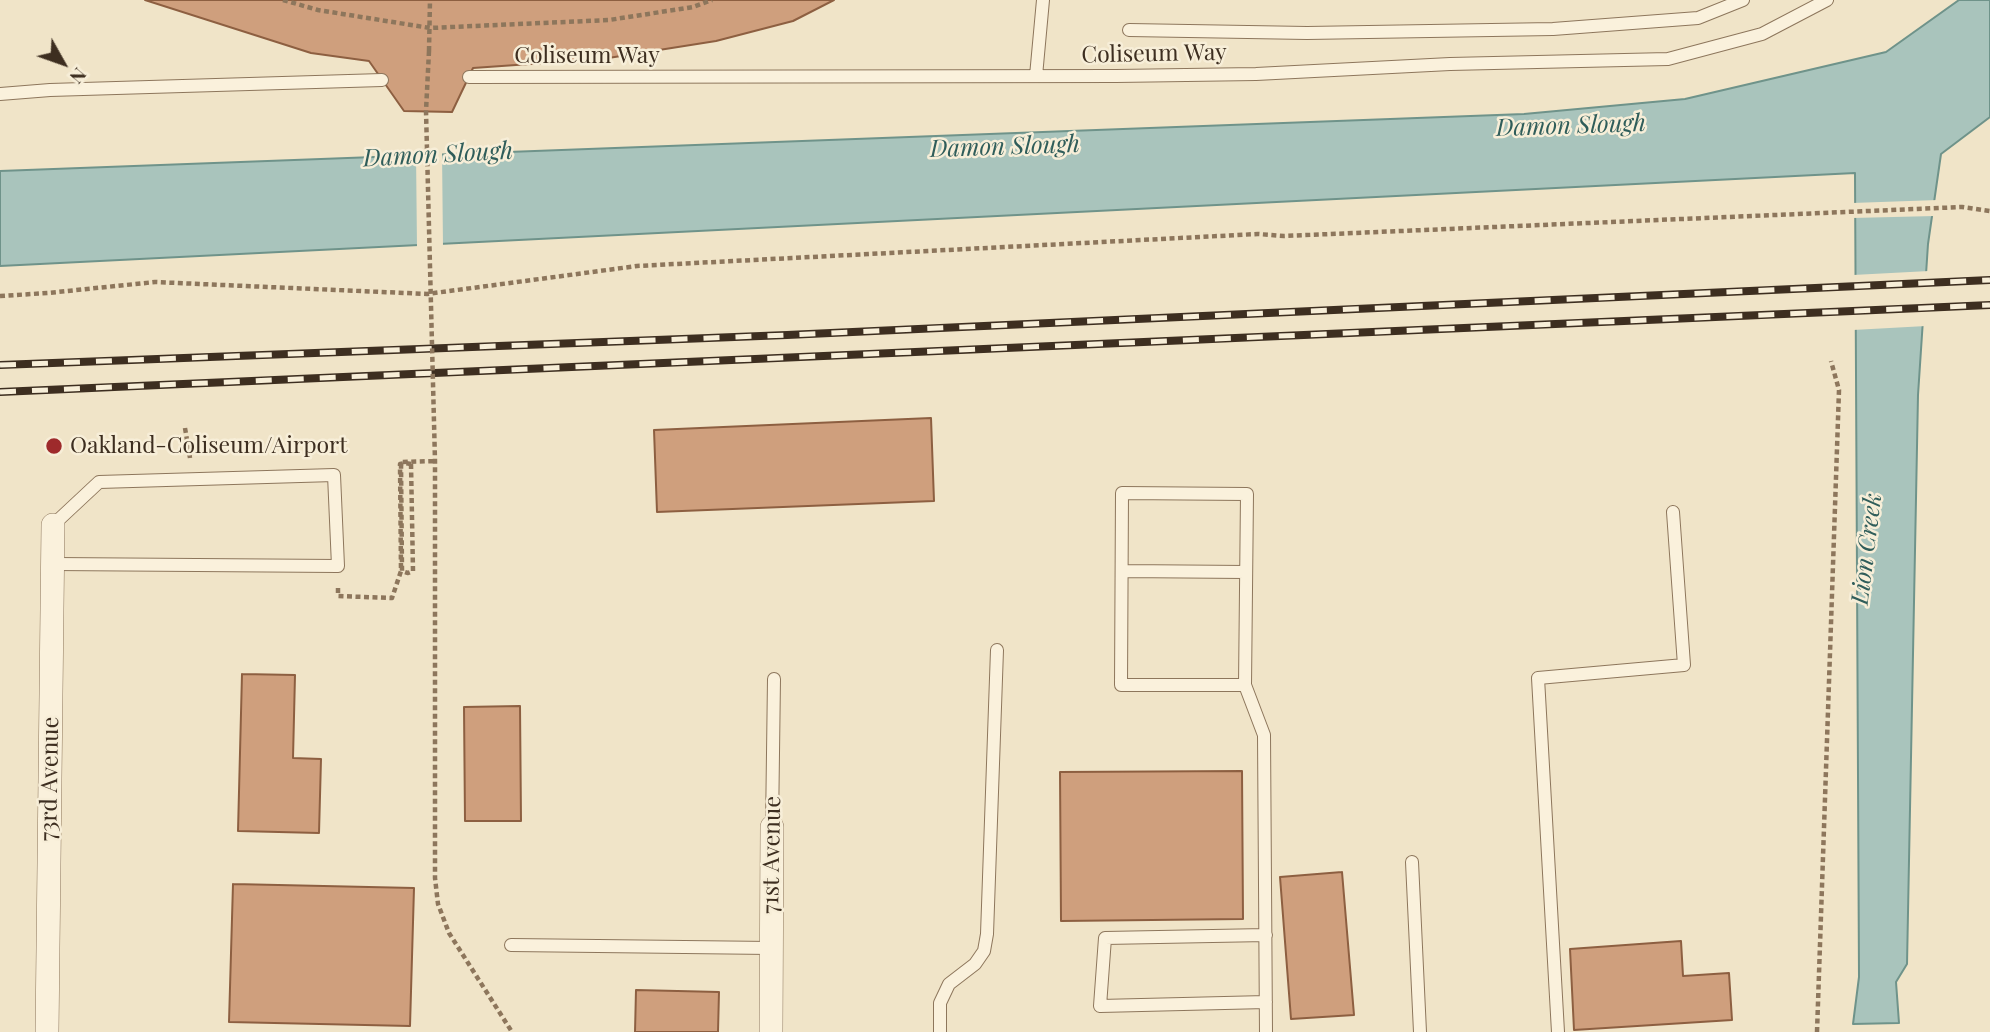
<!DOCTYPE html>
<style>
body{margin:0}
#map{position:relative;width:1990px;height:1032px;overflow:hidden;background:#f0e4c8;font-family:"Playfair Display",serif}
canvas{display:block}
.north{position:absolute;left:28px;top:28px;width:70px;height:70px;-webkit-text-stroke:5px #f7eed8;paint-order:stroke;rotate:130deg;font-size:19px;font-weight:700;line-height:28px;text-align:center;color:#3d2e20}
.north::after{content:'';display:block;margin:auto;width:24px;height:32px;background:#3d2e20;clip-path:polygon(50% 0,100% 100%,50% 72%,0 100%)}
</style>
<div id="map">
<canvas width="1990" height="1032"></canvas>
<div class="north">N</div>
</div>
<script>
const g = document.querySelector('canvas').getContext('2d');
g.lineJoin = 'round';
function paint(path, color) { g.fillStyle = color; g.fill(path, 'evenodd'); }
const shape = rows => new Path2D(rows.map(r => 'M' + r).join(''));
function stroke(path, color, width, dash) { g.strokeStyle = color; g.lineWidth = width; g.lineCap = dash ? 'butt' : 'round'; g.setLineDash(dash || []); g.stroke(path); }
function drawText(font, color, halo, rows, align = 'center') {
  g.font = font + ' "Playfair Display",serif'; g.lineWidth = 5; g.setLineDash([]); g.textBaseline = 'middle'; g.strokeStyle = halo; g.fillStyle = color; for (const [text, x, y, turn = 0] of rows) {
    g.save(); g.translate(x, y); g.rotate((+turn || 0) * Math.PI / 180); g.textAlign = isNaN(turn) ? turn : align; if (halo) g.strokeText(text, 0, 0); g.fillText(text, 0, 0); g.restore();
  }
}
const water = shape([
 [1959,0,1990,0,1990,117,1941,154,1928,244,1918,395,1907,964,1896,982,1899,1023,1853,1024,1859,977,1855,173,0,266,0,171,1524,114,1685,99,1886,52,1959,0]
]);
paint(water, '#a9c4bc');
stroke(water, '#6f938a', 2);
paint(shape([
 [442,151,443,247,417,248,416,152],
 [1938,200,1935,216,1852,218,1852,203],
 [1929,271,1926,326,1853,330,1853,275]
]), '#f0e4c8');
const building = shape([
 [145,0,834,0,793,21,716,41,602,59,473,68,452,112,404,111,369,61,311,53,145,0],
 [931,418,934,501,657,512,654,430,931,418],
 [242,674,295,675,293,758,321,759,319,833,238,831,242,674],
 [520,706,521,821,465,821,464,707,520,706],
 [1242,771,1243,919,1061,921,1060,772,1242,771],
 [1342,872,1354,1015,1291,1019,1280,877,1342,872],
 [233,884,414,888,410,1026,229,1022,233,884],
 [1681,941,1683,976,1729,973,1732,1020,1574,1030,1570,949,1681,941],
 [636,990,719,992,718,1032,635,1032,636,990]
]);
paint(building, '#cf9f7d');
stroke(building, '#8d5f41', 2);
const lane = shape([
 [1129,30,1307,33,1553,29,1698,18,1743,0],
 [1036,76,1043,0],
 [469,77,1116,76,1256,74,1450,64,1668,59,1762,34,1827,0],
 [0,94,50,90,382,80],
 [53,525,99,482,334,475,338,566,54,564],
 [1122,571,1246,572],
 [1245,685,1121,685,1122,493,1247,494,1245,685,1264,735,1266,1032],
 [772,827,774,679],
 [1412,862,1420,1032],
 [1266,935,1105,938,1100,1006,1266,1002],
 [511,945,771,948],
 [940,1032,940,1003,949,984,975,964,984,951,987,934,997,650],
 [1558,1032,1538,678,1684,665,1673,512]
]);
const street = shape([
 [47,1032,53,525],
 [771,1032,772,827]
]);
stroke(lane, '#8d765c', 14);
stroke(street, '#8d765c', 24);
stroke(shape([
 [283,0,318,10,430,28,609,20,693,7,712,0],
 [429,51,430,0],
 [0,296,48,293,155,282,427,294,637,266,1258,234,1284,236,1962,207,1990,211],
 [185,428,190,458],
 [338,588,338,596,392,598,401,571,400,464,405,463,411,464],
 [1817,1032,1839,390,1831,361]
]), '#8d765c', 4.5, [5, 3.5]);
stroke(lane, '#faf1dc', 12);
stroke(street, '#faf1dc', 23);
const rail = shape([
 [0,365,787,335,1990,280],
 [0,392,1990,305]
]);
stroke(rail, '#3d2e20', 8);
stroke(rail, '#f7eed8', 5, [16]);
stroke(shape([
 [429,51,426,111,435,461,435,878,438,904,449,933,512,1032],
 [411,464,413,571,408,573,402,571,401,462,435,461]
]), '#8d765c', 4.5, [5, 3.5]);
for (const [x, y, r, color] of [
 [54,446,9,"#9e2a2b"]
]) { const dot = new Path2D(); dot.arc(x, y, r, 0, 2 * Math.PI); g.fillStyle = color; g.fill(dot); stroke(dot, '#f7eed8', 2.5); }
drawText('23px', '#3d2e20', '#f7eed8', [
 ["Coliseum Way",1154,54,-1],
 ["Coliseum Way",587,56],
 ["73rd Avenue",50,779,-89],
 ["71st Avenue",772,855,-89]
]);
drawText('23px', '#3d2e20', '#f7eed8', [
 ["Oakland-Coliseum/Airport",70,446]
], 'left');
drawText('italic 24px', '#2f5d5a', '#f7eed8', [
 ["Damon Slough",1571,126,-2],
 ["Damon Slough",1005,147,-2],
 ["Damon Slough",438,155,-3],
 ["Lion Creek",1867,549,-83]
]);
</script>
